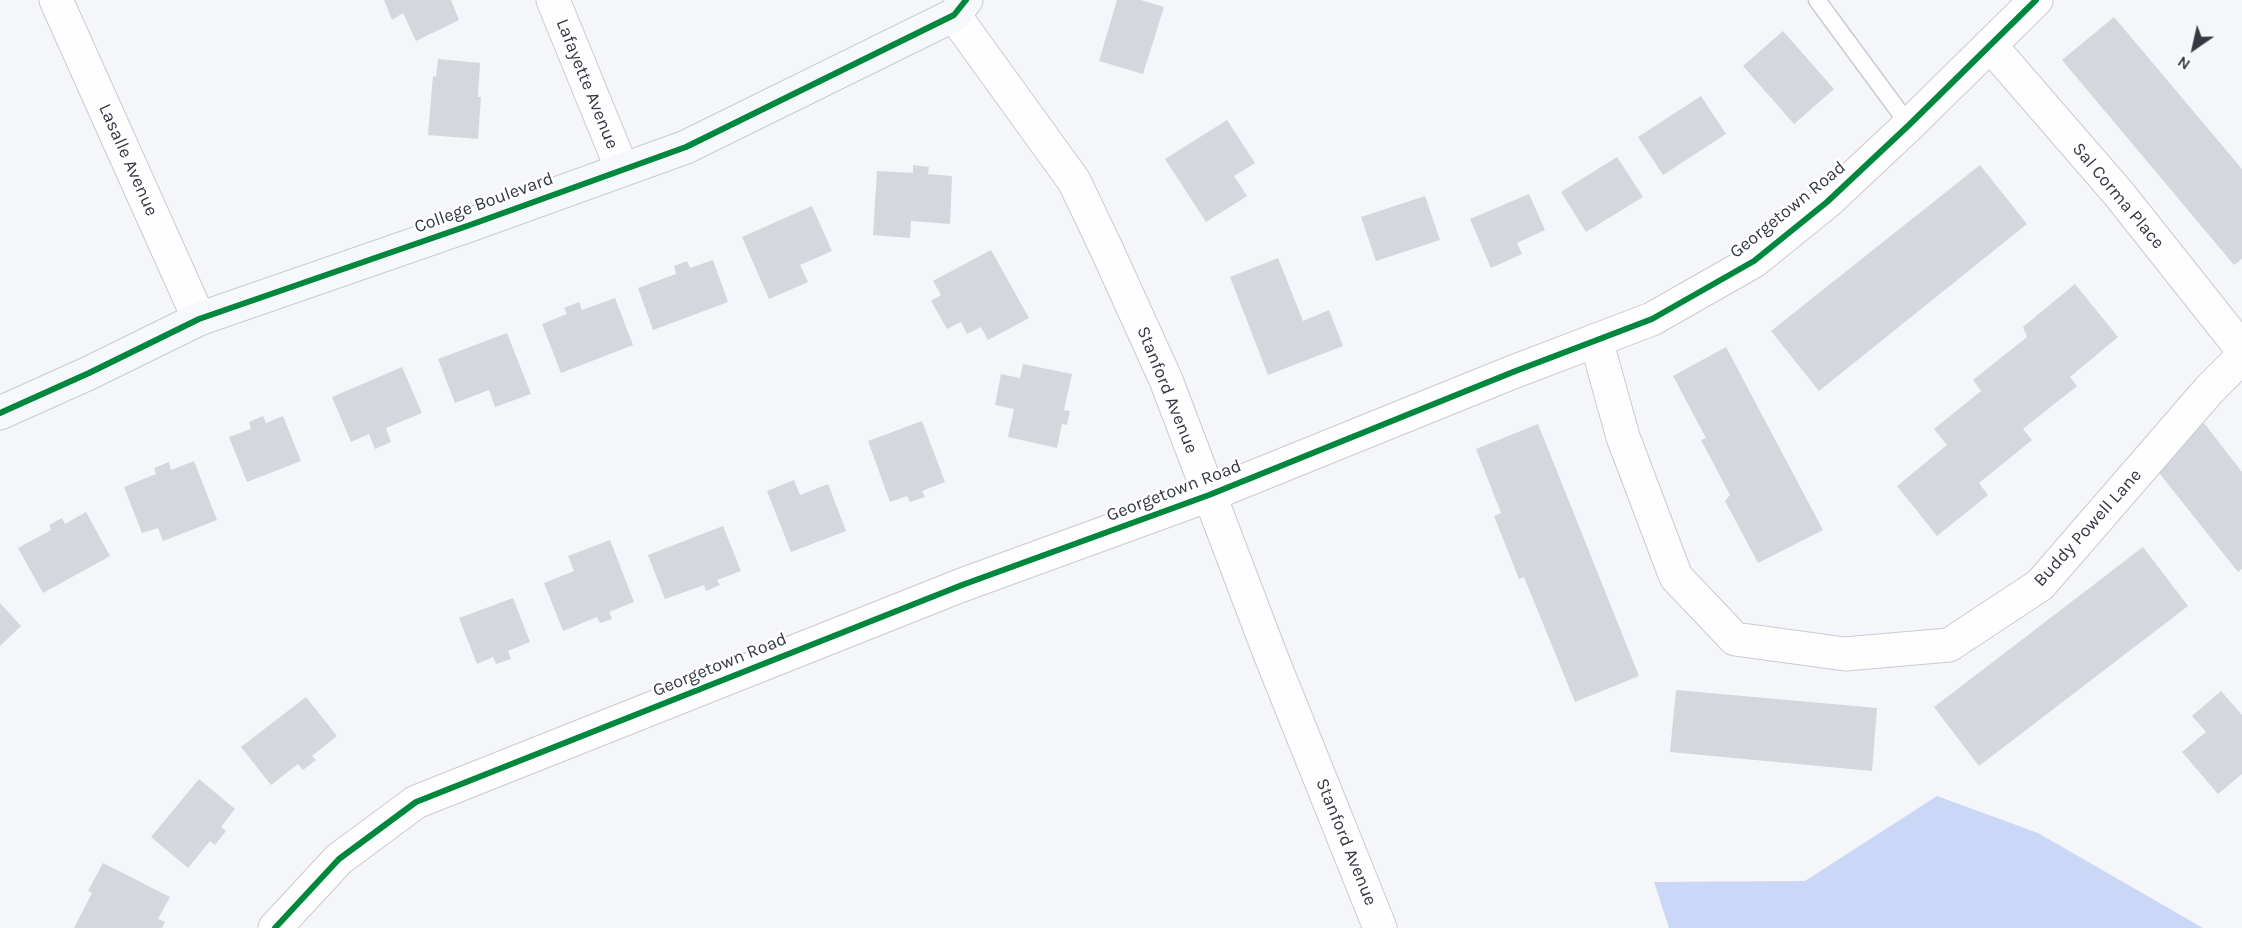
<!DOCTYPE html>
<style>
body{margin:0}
#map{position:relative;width:2242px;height:928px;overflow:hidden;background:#f5f6f9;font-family:Karla,sans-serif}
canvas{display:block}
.north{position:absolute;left:2164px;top:18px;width:60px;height:60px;-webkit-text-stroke:4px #fff;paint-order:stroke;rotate:214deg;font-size:16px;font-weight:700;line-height:24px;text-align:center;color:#333843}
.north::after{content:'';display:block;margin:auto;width:21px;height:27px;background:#333843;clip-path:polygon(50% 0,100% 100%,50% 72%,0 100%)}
</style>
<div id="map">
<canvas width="2242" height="928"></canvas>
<div class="north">N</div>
</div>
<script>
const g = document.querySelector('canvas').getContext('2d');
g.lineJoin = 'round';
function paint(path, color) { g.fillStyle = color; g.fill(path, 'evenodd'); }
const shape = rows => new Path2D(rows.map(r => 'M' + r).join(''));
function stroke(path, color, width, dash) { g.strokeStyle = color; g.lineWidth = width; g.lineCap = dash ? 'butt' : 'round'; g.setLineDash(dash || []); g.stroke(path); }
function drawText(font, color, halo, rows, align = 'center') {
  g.font = font + ' Karla,sans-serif'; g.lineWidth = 5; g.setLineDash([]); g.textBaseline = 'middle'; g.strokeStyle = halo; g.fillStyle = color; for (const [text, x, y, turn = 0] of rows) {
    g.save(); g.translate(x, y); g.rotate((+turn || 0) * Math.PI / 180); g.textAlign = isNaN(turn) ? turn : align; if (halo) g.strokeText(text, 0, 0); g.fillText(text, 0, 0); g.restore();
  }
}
paint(shape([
 [1937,796,2038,833,2203,928,1669,928,1654,882,1805,881]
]), '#cbd7f7');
paint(shape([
 [384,0,451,0,459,20,416,41,403,13,392,20],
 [1117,0,1141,0,1164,7,1143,74,1099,61],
 [2114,17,2242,169,2242,259,2234,265,2062,60],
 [1783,31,1834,89,1794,124,1743,66],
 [438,59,480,63,478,97,481,97,478,139,428,135,433,76,436,77],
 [1701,96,1726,134,1663,175,1638,137],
 [1227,120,1255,163,1234,176,1247,196,1206,222,1165,159],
 [1617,157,1643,197,1586,232,1561,192],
 [913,165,929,167,928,174,952,176,950,224,911,221,910,238,873,235,877,171,913,173],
 [1980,165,2027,224,1819,391,1771,331],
 [1529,194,1545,230,1517,243,1522,254,1491,268,1470,219],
 [1425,196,1440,240,1376,261,1361,217],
 [812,206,832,251,800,265,808,282,769,299,742,237],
 [991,250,1029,318,988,340,981,327,967,334,961,322,947,329,931,301,941,295,933,281],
 [1278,258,1303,321,1329,310,1343,346,1268,375,1230,277],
 [713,260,728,302,653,330,638,288,676,274,674,266,687,261,690,268],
 [2075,284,2118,337,2070,377,2077,386,2023,429,2032,440,1979,483,1988,495,1937,536,1897,486,1947,445,1934,429,1981,391,1973,380,2027,337,2023,327],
 [615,298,633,345,561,373,542,324,567,314,564,308,579,302,582,310],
 [507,333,531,394,495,407,489,390,455,403,438,359],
 [1726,347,1823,530,1758,563,1725,501,1730,495,1701,440,1706,438,1673,376],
 [1023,364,1072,374,1064,410,1070,411,1067,425,1062,424,1057,448,1008,437,1014,409,995,405,1001,374,1020,378],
 [402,367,422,413,386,428,391,442,375,449,369,434,351,442,332,397],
 [263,416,266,423,283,416,301,461,247,482,229,437,251,429,249,422],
 [922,421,945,482,922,491,925,497,910,502,907,496,890,502,868,441],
 [2204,423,2242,472,2242,569,2238,572,2152,464],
 [1538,424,1639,676,1575,702,1524,577,1519,579,1494,516,1501,513,1476,449],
 [194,461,217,520,163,541,158,528,142,533,124,487,156,474,154,468,169,462,171,470],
 [794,480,800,495,828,484,846,531,791,552,767,491],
 [86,512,110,556,43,593,18,548,51,530,49,525,62,518,65,524],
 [723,526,741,571,717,580,720,585,706,591,704,585,665,599,648,555],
 [610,540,634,602,609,612,612,619,600,623,597,617,563,631,544,583,574,571,568,556],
 [2143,547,2188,606,1979,766,1934,707],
 [513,598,530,642,508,651,511,659,496,664,493,657,477,664,459,618],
 [0,603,21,626,0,646],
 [1676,690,1877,708,1872,771,1670,752],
 [2221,691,2242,715,2242,774,2218,794,2182,752,2206,732,2192,716],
 [306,697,337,736,312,756,316,760,303,770,298,764,271,785,241,747],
 [199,779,235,809,221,827,226,831,215,845,210,841,188,868,151,837],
 [103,863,170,897,158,919,165,922,162,928,74,928,92,893,88,891]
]), '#d5d7de');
const lane = shape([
 [1817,0,1909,125]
]);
const street = shape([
 [56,0,199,319],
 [553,0,622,169],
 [954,15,1074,181,1106,248,1166,380,1270,654,1380,928],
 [1990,45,2119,194,2242,349],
 [1596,340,1623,437,1676,577,1735,639,1845,654,1949,645,2040,585,2209,390,2242,357],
 [275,928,339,859,416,802,962,585,1209,495,1513,372,1652,319,1754,261,1827,202,1909,125,2036,0]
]);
const secondary = shape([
 [0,413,89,373,199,319,470,225,686,147,954,15,966,0]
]);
stroke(lane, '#c8cbd1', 19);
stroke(street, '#c8cbd1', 35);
stroke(secondary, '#c8cbd1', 35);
stroke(lane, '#fefefe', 16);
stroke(street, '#fefefe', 33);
stroke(secondary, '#f7f8fb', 33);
stroke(shape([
 [0,413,89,373,199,319,470,225,686,147,954,15,966,0],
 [275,928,339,859,416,802,962,585,1209,495,1513,372,1652,319,1754,261,1827,202,1909,125,2036,0]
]), '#00873e', 6);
drawText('18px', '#333843', '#fff', [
 ["Lafayette Avenue",587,84,68],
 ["Lasalle Avenue",128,160,66],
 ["Sal Corma Place",2118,196,50],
 ["College Boulevard",484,203,-20],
 ["Georgetown Road",1788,210,-39],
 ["Stanford Avenue",1167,390,68],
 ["Georgetown Road",1174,491,-21],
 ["Buddy Powell Lane",2088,528,-48],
 ["Georgetown Road",720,665,-22],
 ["Stanford Avenue",1346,842,68]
]);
</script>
